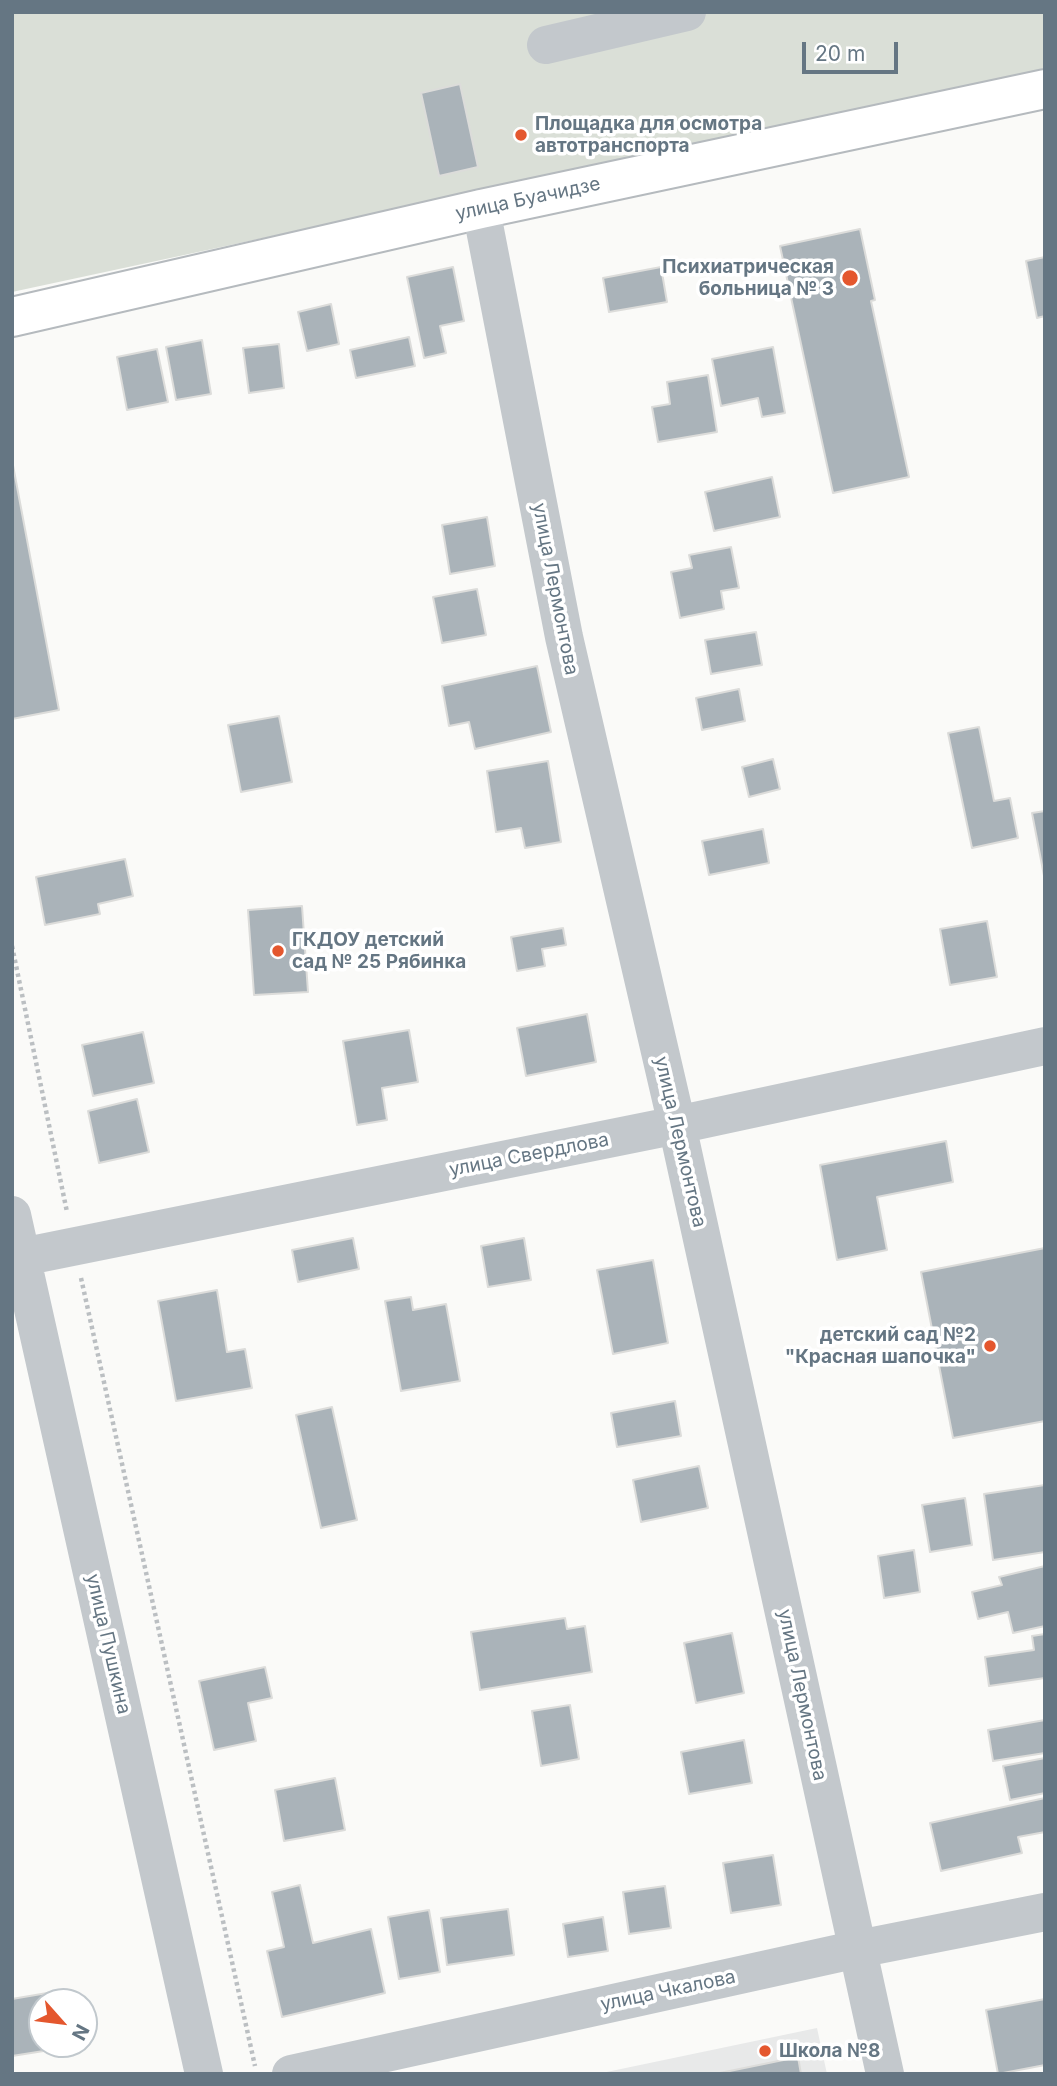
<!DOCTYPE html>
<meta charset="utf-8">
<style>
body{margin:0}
#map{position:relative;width:1057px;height:2086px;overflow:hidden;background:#fafaf8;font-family:Inter,sans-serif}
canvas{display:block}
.frame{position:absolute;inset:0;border:14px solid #657683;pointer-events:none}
.north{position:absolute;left:28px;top:1988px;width:70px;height:70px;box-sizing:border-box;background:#fff;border:2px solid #c1c8cd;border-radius:50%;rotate:118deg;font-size:19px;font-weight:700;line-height:28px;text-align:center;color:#657683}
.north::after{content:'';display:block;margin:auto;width:24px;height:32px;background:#e4572e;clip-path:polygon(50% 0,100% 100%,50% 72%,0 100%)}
.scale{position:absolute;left:802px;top:42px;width:96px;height:32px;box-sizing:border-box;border:4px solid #657683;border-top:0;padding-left:9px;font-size:21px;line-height:24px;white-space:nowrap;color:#657683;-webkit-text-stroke:5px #fff;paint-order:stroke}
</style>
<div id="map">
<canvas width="1057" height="2086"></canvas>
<div class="frame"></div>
<div class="north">N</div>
<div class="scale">20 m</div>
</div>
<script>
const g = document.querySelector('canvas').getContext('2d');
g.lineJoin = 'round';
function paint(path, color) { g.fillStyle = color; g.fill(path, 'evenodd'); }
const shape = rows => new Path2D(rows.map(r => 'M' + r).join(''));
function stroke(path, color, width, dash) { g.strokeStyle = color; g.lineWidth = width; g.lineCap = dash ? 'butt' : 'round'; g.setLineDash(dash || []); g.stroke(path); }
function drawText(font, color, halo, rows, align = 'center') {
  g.font = font + ' Inter,sans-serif'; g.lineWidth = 7; g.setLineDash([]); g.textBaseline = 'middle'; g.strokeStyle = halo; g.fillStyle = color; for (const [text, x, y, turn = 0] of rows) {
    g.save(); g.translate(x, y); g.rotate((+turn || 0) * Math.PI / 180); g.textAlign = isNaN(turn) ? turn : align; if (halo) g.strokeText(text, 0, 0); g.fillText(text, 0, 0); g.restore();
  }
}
paint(shape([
 [817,2028,827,2074,597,2074]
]), '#e8e9e9');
paint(shape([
 [12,12,1045,12,1045,70,12,292]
]), '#dadfd7');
const building = shape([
 [460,84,478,167,439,176,421,93,460,84],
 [860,229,875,300,871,301,909,477,833,493,780,246,860,229],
 [1045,257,1045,316,1037,318,1026,261,1045,257],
 [453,267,464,321,440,326,446,353,424,358,407,277,453,267],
 [661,267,667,302,609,312,603,278,661,267],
 [331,304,339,344,307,351,298,312,331,304],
 [409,337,415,366,356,378,350,350,409,337],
 [202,340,211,394,176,400,166,347,202,340],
 [279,344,284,388,249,393,243,348,279,344],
 [773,347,785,413,762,417,758,398,721,406,712,359,773,347],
 [157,349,168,402,127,410,117,357,157,349],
 [708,375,717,432,658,442,652,407,670,404,667,382,708,375],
 [12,460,59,710,12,719,12,460],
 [772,477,780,517,714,531,705,492,772,477],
 [487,517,495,566,450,574,442,525,487,517],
 [731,547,739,588,721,591,724,609,680,618,671,572,692,568,689,555,731,547],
 [477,589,486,635,442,643,433,597,477,589],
 [756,632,762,665,711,674,705,640,756,632],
 [537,666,551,732,475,749,469,722,449,726,442,686,537,666],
 [739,689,745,721,702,730,696,698,739,689],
 [279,716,292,782,241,792,228,725,279,716],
 [979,727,994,801,1010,798,1018,838,972,848,948,733,979,727],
 [773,759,780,789,749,797,742,767,773,759],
 [548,761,561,842,525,848,521,828,496,832,487,771,548,761],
 [1045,811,1045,881,1032,813,1045,811],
 [763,829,769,863,709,875,702,841,763,829],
 [125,859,133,896,98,904,100,914,45,925,36,877,125,859],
 [302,906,308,992,254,995,248,910,302,906],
 [987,921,997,977,950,985,940,929,987,921],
 [563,928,566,945,542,949,545,966,517,971,511,937,563,928],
 [587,1014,596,1062,526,1076,517,1028,587,1014],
 [409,1030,418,1082,382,1088,387,1120,357,1125,343,1041,409,1030],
 [143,1032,154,1083,93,1096,82,1045,143,1032],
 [137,1099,149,1152,99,1163,88,1111,137,1099],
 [946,1141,953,1182,877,1197,887,1250,837,1260,820,1165,946,1141],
 [353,1238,359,1269,298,1282,292,1250,353,1238],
 [524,1238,531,1280,488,1287,481,1246,524,1238],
 [1045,1248,1045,1421,953,1438,921,1272,1045,1248],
 [653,1260,668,1343,613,1354,597,1270,653,1260],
 [217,1290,227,1352,245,1349,252,1388,176,1401,158,1301,217,1290],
 [411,1297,413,1310,446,1304,460,1381,401,1391,385,1301,411,1297],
 [675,1401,681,1436,617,1447,611,1413,675,1401],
 [332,1407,357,1520,321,1528,296,1415,332,1407],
 [699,1466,708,1508,641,1522,633,1480,699,1466],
 [1045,1485,1045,1552,993,1560,984,1494,1045,1485],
 [965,1498,972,1545,930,1552,922,1505,965,1498],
 [914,1550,920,1592,884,1598,878,1556,914,1550],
 [1045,1566,1045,1626,1013,1633,1008,1612,978,1619,972,1592,1002,1585,999,1577,1045,1566],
 [565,1618,567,1629,585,1626,592,1672,480,1690,471,1632,565,1618],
 [732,1633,744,1693,696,1703,684,1643,732,1633],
 [1045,1634,1045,1678,989,1686,985,1657,1034,1650,1032,1636,1045,1634],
 [265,1667,272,1698,248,1703,256,1741,214,1750,199,1681,265,1667],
 [570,1705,579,1759,541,1766,532,1711,570,1705],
 [1045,1720,1045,1753,993,1761,988,1730,1045,1720],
 [744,1740,752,1783,689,1794,681,1752,744,1740],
 [1045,1758,1045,1793,1010,1800,1003,1766,1045,1758],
 [335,1778,345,1830,284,1841,275,1790,335,1778],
 [1045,1798,1045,1832,1018,1837,1022,1853,941,1871,930,1823,1045,1798],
 [773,1855,781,1905,731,1913,723,1863,773,1855],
 [300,1885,313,1943,371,1929,385,1993,282,2017,267,1951,284,1947,272,1892,300,1885],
 [665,1886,671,1928,629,1934,623,1892,665,1886],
 [508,1909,514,1955,447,1965,441,1918,508,1909],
 [429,1910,440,1972,399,1979,388,1917,429,1910],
 [603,1917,608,1951,568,1957,563,1924,603,1917],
 [59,1991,61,2002,42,2002,42,2044,69,2044,69,2047,12,2056,12,1999,59,1991],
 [1045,1999,1045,2065,998,2074,986,2010,1045,1999],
 [798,2057,801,2074,715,2074,798,2057]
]);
paint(building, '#aab3b9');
stroke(building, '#dcdcda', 2);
const major = shape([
 [12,317,481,209,1045,89]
]);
stroke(major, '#b5babe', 42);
stroke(shape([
 [12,946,67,1212],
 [81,1278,255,2066]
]), '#bbbfc2', 4.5, [3.5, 3.5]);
stroke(shape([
 [546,45,687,12],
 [481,209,564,637,677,1125,885,2074],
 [12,1215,204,2074],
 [12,1259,677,1125,1045,1046],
 [291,2074,858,1949,1045,1912]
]), '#c3c8cc', 38);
stroke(major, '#fff', 38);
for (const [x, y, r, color] of [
 [521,135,7,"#e4572e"],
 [850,278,9,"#e4572e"],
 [278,951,7,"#e4572e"],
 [990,1346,7,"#e4572e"],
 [765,2051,7,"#e4572e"]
]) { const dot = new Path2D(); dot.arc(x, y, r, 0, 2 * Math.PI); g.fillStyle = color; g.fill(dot); stroke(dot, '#fff', 2.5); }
drawText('bold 19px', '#657683', '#fff', [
 ["Площадка для осмотра",535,124],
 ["автотранспорта",535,146],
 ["Психиатрическая",834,267,"right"],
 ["больница № 3",834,289,"right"],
 ["ГКДОУ детский",292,940],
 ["сад № 25 Рябинка",292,962],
 ["детский сад №2",976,1335,"right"],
 ["\"Красная шапочка\"",976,1357,"right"],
 ["Школа №8",779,2051]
], 'left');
drawText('19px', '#657683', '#fff', [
 ["улица Буачидзе",528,199,-12],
 ["улица Лермонтова",555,589,79],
 ["улица Лермонтова",680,1142,77],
 ["улица Свердлова",529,1155,-11],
 ["улица Пушкина",108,1644,77],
 ["улица Лермонтова",802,1695,78],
 ["улица Чкалова",668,1991,-12]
]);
</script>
